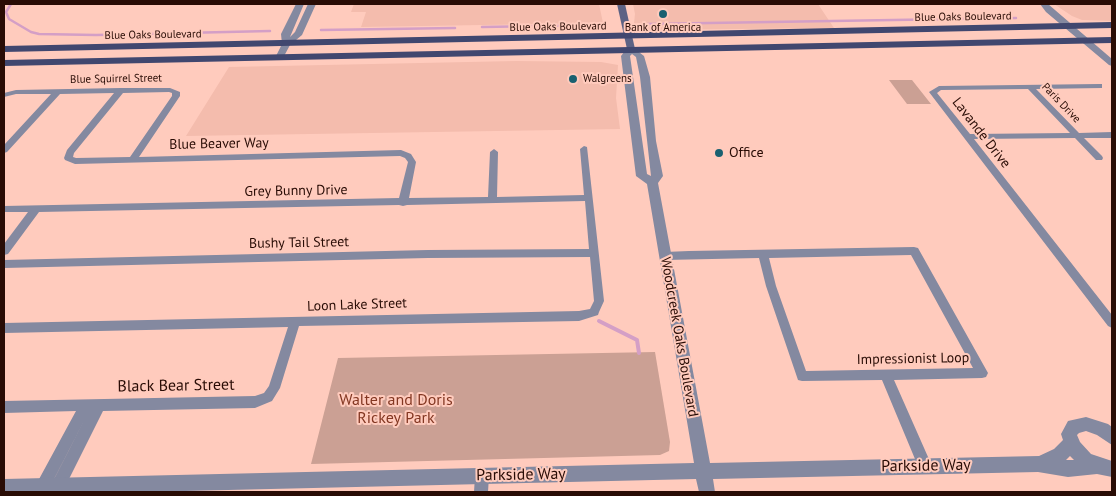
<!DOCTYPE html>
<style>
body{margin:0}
#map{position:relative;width:1116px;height:496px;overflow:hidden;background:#ffcbbd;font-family:"PT Sans",sans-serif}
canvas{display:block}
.frame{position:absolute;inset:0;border:5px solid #290c05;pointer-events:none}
</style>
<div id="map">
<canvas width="1116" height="496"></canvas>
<div class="frame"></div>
</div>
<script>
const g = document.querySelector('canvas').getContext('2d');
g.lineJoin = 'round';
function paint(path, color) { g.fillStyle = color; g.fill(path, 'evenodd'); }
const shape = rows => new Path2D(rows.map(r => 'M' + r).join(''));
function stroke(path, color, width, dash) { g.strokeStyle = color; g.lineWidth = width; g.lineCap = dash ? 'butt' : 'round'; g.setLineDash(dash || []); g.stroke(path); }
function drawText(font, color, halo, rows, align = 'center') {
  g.font = font + ' "PT Sans",sans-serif'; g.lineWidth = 4; g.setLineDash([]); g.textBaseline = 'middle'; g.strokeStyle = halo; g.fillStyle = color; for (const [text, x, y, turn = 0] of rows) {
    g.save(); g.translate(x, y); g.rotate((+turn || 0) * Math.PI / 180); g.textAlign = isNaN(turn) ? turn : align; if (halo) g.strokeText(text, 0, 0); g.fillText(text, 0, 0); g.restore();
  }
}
paint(shape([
 [354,4,599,4,603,23,361,27,366,12,351,12],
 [633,4,818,4,834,28,640,30,634,23,635,14],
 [1054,4,1112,4,1112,21,1082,20,1072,16],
 [516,61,601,62,618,65,616,98,620,129,186,136,229,67]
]), '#f4bcad');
paint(shape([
 [889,80,912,80,931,104,907,104],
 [655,352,670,442,669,451,660,455,311,464,338,358]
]), '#cba094');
stroke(shape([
 [11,4,6,12,9,19,31,32,39,34,96,35,270,31],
 [648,24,1016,18],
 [482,27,601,25],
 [321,30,455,28]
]), '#d49fc6', 2.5);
stroke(shape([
 [599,321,637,340,639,353]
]), '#d49fc6', 4);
paint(shape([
 [1099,84,1102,84,1102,88,1036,89,1079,133,1112,132,1112,138,1084,138,1102,156,1103,158,1102,160,1096,160,1075,138,974,139,1112,315,1112,328,1108,326,929,92,939,86,1099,84],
 [1028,89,1070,133,970,134,937,93,941,90,1028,89],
 [121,88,170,88,180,92,180,96,139,157,401,150,411,154,416,162,409,198,488,197,490,152,494,149,498,152,497,197,584,195,580,149,584,146,587,147,604,301,599,312,598,315,579,321,299,326,280,388,272,401,255,408,103,411,63,491,59,492,53,491,51,486,53,481,89,411,48,491,44,492,38,491,36,486,38,481,76,411,4,413,4,401,255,396,264,393,269,386,288,327,4,333,4,323,579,311,590,309,594,301,590,257,428,258,4,268,4,260,428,250,589,249,585,201,407,205,403,206,399,205,39,212,8,254,4,255,4,244,28,212,4,212,4,206,399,198,408,162,405,158,400,156,75,164,65,160,64,158,67,150,114,93,60,94,7,152,4,153,4,145,51,94,16,94,4,97,4,93,16,90,121,88],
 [169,92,172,93,172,96,130,157,76,158,73,157,74,153,123,93,169,92],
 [914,247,918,248,988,373,986,377,982,378,894,380,932,466,930,471,925,473,920,471,882,380,802,381,798,380,766,286,759,258,665,260,661,259,660,256,661,253,665,252,689,251,914,247],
 [911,255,973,368,806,371,776,286,769,258,911,255],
 [482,469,487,471,489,476,488,492,474,492,475,476,477,471,482,469]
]), '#8489a0');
paint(shape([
 [296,4,304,4,290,37,295,32,308,4,316,4,302,35,290,45,283,58,277,58,276,56,282,44,281,34,296,4],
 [1040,4,1048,4,1112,59,1112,66,1109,65,1046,12,1040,4],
 [631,46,644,56,650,77,656,141,663,176,658,183,710,463,1039,456,1054,449,1063,440,1061,434,1068,421,1086,417,1108,424,1112,427,1112,445,1097,435,1086,431,1079,433,1077,435,1080,442,1091,454,1112,461,1112,477,1097,474,1068,477,1038,472,713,479,715,492,699,492,696,479,143,492,4,492,4,479,694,463,647,184,636,176,621,56,628,47,631,46],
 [632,54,636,57,640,77,651,176,647,174,630,56,632,54],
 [1070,456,1074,460,1066,460,1070,456]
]), '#8489a0');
paint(shape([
 [617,4,625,4,635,49,634,51,631,52,627,49,617,4]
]), '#5c6284');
paint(shape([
 [1112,22,1112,28,4,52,4,46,1112,22],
 [1112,37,1112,43,4,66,4,60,1112,37]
]), '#40476f');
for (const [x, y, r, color] of [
 [663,14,5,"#196070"],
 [573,79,5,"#196070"],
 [719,153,5,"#196070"]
]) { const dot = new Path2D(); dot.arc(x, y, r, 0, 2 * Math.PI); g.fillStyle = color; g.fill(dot); stroke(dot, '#ffcbbd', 2); }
drawText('11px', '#290c05', '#ffcbbd', [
 ["Blue Oaks Boulevard",963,17,-1],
 ["Blue Oaks Boulevard",558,27,-1],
 ["Blue Oaks Boulevard",153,35,-1],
 ["Blue Squirrel Street",116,79,-1],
 ["Paris Drive",1061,103,46]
]);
drawText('11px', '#290c05', '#ffcbbd', [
 ["Bank of America",663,28],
 ["Walgreens",583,79,"left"]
]);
drawText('14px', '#290c05', '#ffcbbd', [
 ["Lavande Drive",981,133,52],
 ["Blue Beaver Way",219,144,-1],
 ["Grey Bunny Drive",296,191,-1],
 ["Bushy Tail Street",299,243,-1],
 ["Loon Lake Street",357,305,-2],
 ["Woodcreek Oaks Boulevard",679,337,80],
 ["Impressionist Loop",913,359,-1]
]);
drawText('14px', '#290c05', '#ffcbbd', [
 ["Office",729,153]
], 'left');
drawText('16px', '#290c05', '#ffcbbd', [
 ["Black Bear Street",176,386,-1],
 ["Parkside Way",926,466,-1],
 ["Parkside Way",521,475,-1]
]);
drawText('16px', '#833722', '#ffcbbd', [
 ["Walter and Doris",396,400],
 ["Rickey Park",396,418]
]);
</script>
